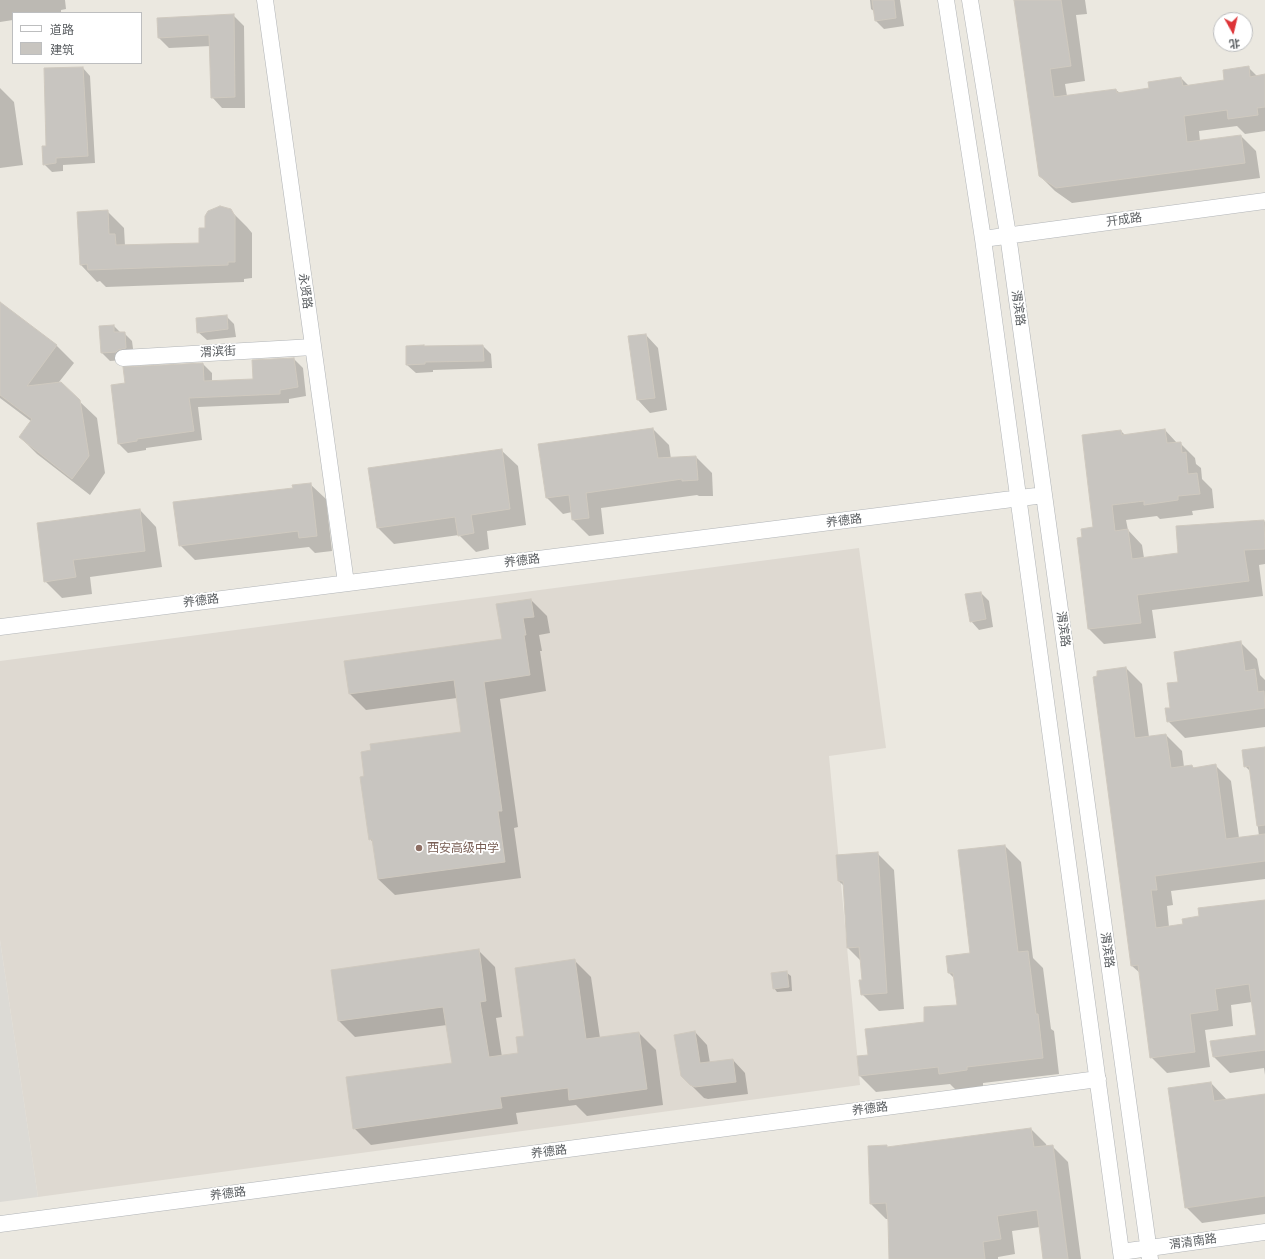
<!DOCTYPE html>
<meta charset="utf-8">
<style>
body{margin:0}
#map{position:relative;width:1265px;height:1259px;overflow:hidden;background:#ebe8e0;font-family:Figtree,"Noto Sans SC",sans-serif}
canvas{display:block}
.legend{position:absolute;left:12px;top:12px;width:130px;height:52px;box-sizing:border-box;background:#fff;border:1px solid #bdbebf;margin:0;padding:5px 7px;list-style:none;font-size:12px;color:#595d60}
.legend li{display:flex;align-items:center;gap:8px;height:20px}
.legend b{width:20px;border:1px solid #bdbebf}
.north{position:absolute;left:1213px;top:12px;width:40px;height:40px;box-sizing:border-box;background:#fff;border:1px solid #bdbebf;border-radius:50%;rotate:172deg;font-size:11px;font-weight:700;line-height:16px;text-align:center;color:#595d60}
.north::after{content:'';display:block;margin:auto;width:14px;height:18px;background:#dd3437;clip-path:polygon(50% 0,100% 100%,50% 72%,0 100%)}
</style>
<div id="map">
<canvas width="1265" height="1259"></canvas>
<ul class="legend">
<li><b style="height:5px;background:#fff"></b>道路</li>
<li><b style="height:11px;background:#c8c5c0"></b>建筑</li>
</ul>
<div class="north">北</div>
</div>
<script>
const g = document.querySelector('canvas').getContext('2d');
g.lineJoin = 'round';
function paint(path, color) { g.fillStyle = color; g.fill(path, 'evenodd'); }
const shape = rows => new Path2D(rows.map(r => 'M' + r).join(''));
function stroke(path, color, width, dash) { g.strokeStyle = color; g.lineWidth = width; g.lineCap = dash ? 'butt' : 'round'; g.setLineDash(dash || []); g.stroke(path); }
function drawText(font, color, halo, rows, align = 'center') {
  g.font = font + ' Figtree,"Noto Sans SC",sans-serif'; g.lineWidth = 3.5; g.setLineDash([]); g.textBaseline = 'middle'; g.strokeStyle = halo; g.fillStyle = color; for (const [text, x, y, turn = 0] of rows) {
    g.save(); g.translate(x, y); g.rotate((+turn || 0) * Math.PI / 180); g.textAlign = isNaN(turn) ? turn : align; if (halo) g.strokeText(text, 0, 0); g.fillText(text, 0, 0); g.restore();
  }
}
paint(shape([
 [0,940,38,1197,0,1202]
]), '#dcdad5');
paint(shape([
 [859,548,886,748,829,756,860,1085,38,1197,0,940,0,661]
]), '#ded9d1');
paint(shape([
 [0,0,65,0,66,9,61,10,61,13,13,13,13,20,0,22],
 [870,0,900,0,904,26,884,29,876,21,875,12,871,9],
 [1015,0,1085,0,1087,14,1076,15,1085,81,1065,84,1067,96,1116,90,1120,93,1150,89,1181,78,1189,86,1225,81,1248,67,1258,77,1265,75,1265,131,1245,134,1237,126,1199,131,1200,141,1241,136,1256,151,1260,178,1072,203,1055,191,1040,176],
 [233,15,244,26,245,108,222,108,212,97,211,46,169,48,158,37],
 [83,68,90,76,95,163,63,165,63,171,52,172,44,164,47,147],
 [0,88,14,102,23,165,0,168],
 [230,210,247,227,252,233,252,278,244,279,244,282,106,287,100,281,97,282,81,265,107,211,124,228,125,246,200,244,206,229],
 [5,307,57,346,74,363,59,382,97,418,105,473,90,495,37,454,20,437,32,422,0,398,0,313],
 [226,316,234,324,236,337,207,340,198,332],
 [114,326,121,333,124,333,132,341,134,356,124,360,110,361,102,353],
 [646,335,658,348,667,410,650,413,638,400,630,337],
 [483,346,491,354,492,368,433,370,433,372,416,373,407,365],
 [294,359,303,368,306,396,289,399,289,403,198,407,202,440,146,448,146,450,128,453,119,444,126,384,203,364,212,373,212,382,254,380],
 [653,429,669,445,671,459,696,457,712,473,713,496,699,496,697,495,601,508,604,534,589,536,573,520,572,512,563,514,547,498,539,445],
 [1165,430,1177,443,1180,443,1195,458,1196,464,1201,468,1202,479,1212,489,1214,508,1192,511,1193,515,1160,519,1157,516,1126,520,1128,530,1142,545,1144,558,1180,554,1264,521,1265,522,1265,564,1259,565,1263,596,1152,610,1156,638,1104,644,1089,629,1078,539,1083,538,1094,528,1121,431,1125,435],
 [501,450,518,466,526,525,487,531,489,549,476,552,459,535,394,544,378,528],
 [310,484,326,499,332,551,315,553,309,547,195,560,180,545,294,488],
 [140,510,156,527,162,567,90,577,92,594,62,598,45,581,38,524],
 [981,593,989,601,993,627,979,630,971,621],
 [531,600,547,616,550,633,539,635,542,651,540,651,546,691,500,699,518,827,514,828,521,878,395,895,378,879,374,843,370,839,462,732,457,698,366,710,350,694,503,640],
 [1241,643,1257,659,1260,675,1265,680,1265,727,1185,738,1168,721,1179,683],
 [1126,668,1142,684,1149,737,1166,735,1182,751,1184,767,1192,766,1194,768,1215,765,1231,781,1239,838,1259,836,1251,772,1245,766,1265,748,1265,879,1171,891,1173,905,1167,906,1169,927,1184,925,1200,917,1265,901,1265,1075,1264,1068,1230,1073,1214,1057,1211,1042,1257,1036,1252,1002,1231,1005,1233,1026,1205,1030,1210,1067,1167,1073,1151,1057,1140,973,1132,966],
 [1005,846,1021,862,1033,958,1043,968,1051,1029,1054,1031,1059,1074,983,1083,983,1086,956,1090,950,1084,876,1092,860,1076,858,1057,869,1056,925,1023,958,1006,955,979,949,973,971,954],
 [877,853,894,870,904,1009,879,1011,862,994,863,981,861,961,848,948,844,886,839,881],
 [478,950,495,967,502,1017,496,1018,502,1057,519,1054,525,1037,575,961,591,977,600,1038,639,1033,656,1050,663,1105,587,1116,576,1105,516,1113,518,1124,371,1145,354,1128,453,1063,447,1025,355,1037,339,1021],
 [787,973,791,976,792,991,777,992,774,988],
 [695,1032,707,1045,710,1063,733,1060,745,1073,748,1094,708,1099,704,1098,682,1076],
 [1211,1083,1227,1100,1265,1095,1265,1214,1202,1223,1186,1207],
 [1031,1129,1046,1144,1047,1147,1052,1146,1068,1162,1081,1259,1044,1259,1040,1227,1012,1231,1015,1254,998,1257,998,1259,890,1259,889,1219,886,1219,871,1204,888,1148]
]), '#0003');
const building = shape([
 [872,0,894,0,896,18,875,21,872,0],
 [1014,0,1061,0,1071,66,1050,69,1054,97,1116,89,1117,93,1149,88,1148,82,1181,77,1183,86,1224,80,1223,70,1249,66,1250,77,1265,74,1265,107,1257,108,1258,115,1228,119,1227,110,1184,116,1187,142,1241,135,1245,163,1056,188,1039,176,1014,0],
 [234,14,235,97,211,98,209,35,158,38,157,18,234,14],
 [83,67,88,156,56,158,56,163,43,165,42,146,46,146,44,68,83,67],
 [220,206,231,209,235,216,235,262,228,262,228,265,88,270,87,264,80,265,77,212,108,210,109,234,115,234,116,245,199,243,199,228,205,228,205,216,208,211,220,206],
 [0,302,57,345,27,386,61,382,80,400,89,456,72,479,19,437,32,419,0,395,0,302],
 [227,315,228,329,197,333,196,318,227,315],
 [114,325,114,332,125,332,126,348,118,350,116,352,101,353,99,326,114,325],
 [646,334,655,398,637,400,628,336,646,334],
 [424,345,424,346,483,345,484,361,425,362,425,364,406,365,406,346,424,345],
 [294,358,298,387,280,390,280,394,189,398,194,431,137,439,137,441,118,444,111,385,125,383,123,367,203,363,204,381,253,379,252,360,294,358],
 [653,428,658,458,696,456,698,480,682,481,682,479,586,493,589,518,572,520,569,495,546,498,538,444,653,428],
 [1165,429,1167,443,1181,442,1182,453,1186,452,1188,474,1197,473,1200,494,1178,496,1178,500,1144,505,1144,501,1112,505,1115,531,1128,529,1132,559,1178,553,1176,526,1264,520,1265,549,1244,550,1249,581,1137,595,1141,623,1088,629,1077,538,1082,537,1081,529,1093,527,1082,435,1121,430,1122,435,1165,429],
 [502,449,510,509,471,515,474,533,458,536,455,517,377,528,368,468,502,449],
 [311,483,317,536,299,538,298,531,179,546,173,502,293,488,292,485,311,483],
 [140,509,145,551,73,560,76,577,44,582,37,523,140,509],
 [981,592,986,619,970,622,965,594,981,592],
 [531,599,534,617,523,618,526,635,524,635,530,675,484,682,502,811,498,811,505,862,378,879,372,839,369,840,360,777,364,776,361,752,371,750,370,744,461,732,454,680,349,694,344,661,502,639,496,604,531,599],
 [1241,641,1245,671,1255,669,1258,692,1264,691,1265,708,1167,722,1165,708,1170,708,1167,683,1178,682,1174,652,1241,641],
 [1126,667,1135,738,1166,734,1171,768,1192,765,1193,768,1216,764,1226,839,1265,834,1265,861,1155,876,1157,890,1151,890,1156,928,1183,924,1182,919,1199,916,1198,908,1265,900,1265,1050,1213,1057,1210,1041,1256,1035,1249,984,1215,989,1218,1010,1190,1014,1195,1052,1150,1058,1138,965,1131,966,1093,677,1097,676,1097,671,1126,667],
 [1265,747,1265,825,1257,826,1249,766,1244,767,1242,750,1265,747],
 [1005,845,1018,952,1028,951,1036,1014,1038,1014,1043,1058,967,1067,967,1070,939,1074,938,1067,859,1076,857,1056,868,1055,865,1029,924,1022,924,1007,957,1005,953,973,948,973,946,956,970,953,958,850,1005,845],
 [878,852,887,993,861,995,859,980,862,980,859,947,847,948,843,881,838,881,836,855,878,852],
 [479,949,486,1001,480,1002,489,1057,518,1053,516,1037,524,1036,515,968,575,959,586,1039,639,1032,647,1089,569,1100,568,1088,500,1097,502,1108,353,1129,346,1077,452,1063,443,1007,338,1021,331,970,479,949],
 [787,971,789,987,773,989,771,973,787,971],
 [695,1031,700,1063,733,1059,736,1082,695,1087,690,1085,681,1076,674,1035,695,1031],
 [1211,1082,1214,1101,1265,1094,1265,1196,1185,1208,1168,1088,1211,1082],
 [1031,1128,1034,1147,1053,1145,1068,1259,1043,1259,1037,1210,997,1216,1001,1239,983,1242,985,1259,889,1259,888,1221,886,1203,870,1204,868,1146,887,1145,887,1147,1031,1128]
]);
paint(building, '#c8c5c0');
stroke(building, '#cfc9bf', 1);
const minor = shape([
 [265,0,346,583],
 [946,0,983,239,1122,1259],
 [970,0,1008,235,1150,1259],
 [983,239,1265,201],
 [123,358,313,347],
 [0,627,1044,495],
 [0,1224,1098,1079],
 [1121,1252,1265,1232]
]);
stroke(minor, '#b1b4b7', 17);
stroke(minor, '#fff', 16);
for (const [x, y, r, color] of [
 [419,848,4,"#8d6e63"]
]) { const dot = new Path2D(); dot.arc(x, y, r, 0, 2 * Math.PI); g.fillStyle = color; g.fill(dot); stroke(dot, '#fff', 1.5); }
drawText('12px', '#595d60', '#fff', [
 ["开成路",1124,220,-8],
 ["永贤路",305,291,82],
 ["渭滨路",1018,308,82],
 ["渭滨街",218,352,-3],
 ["养德路",844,521,-7],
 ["养德路",522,561,-7],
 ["养德路",201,601,-7],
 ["渭滨路",1063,629,82],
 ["渭滨路",1107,950,82],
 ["养德路",870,1109,-7],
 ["养德路",549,1152,-7],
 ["养德路",228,1194,-7],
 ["渭清南路",1193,1242,-8]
]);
drawText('12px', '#785e54', '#fff', [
 ["西安高级中学",427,848]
], 'left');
</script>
